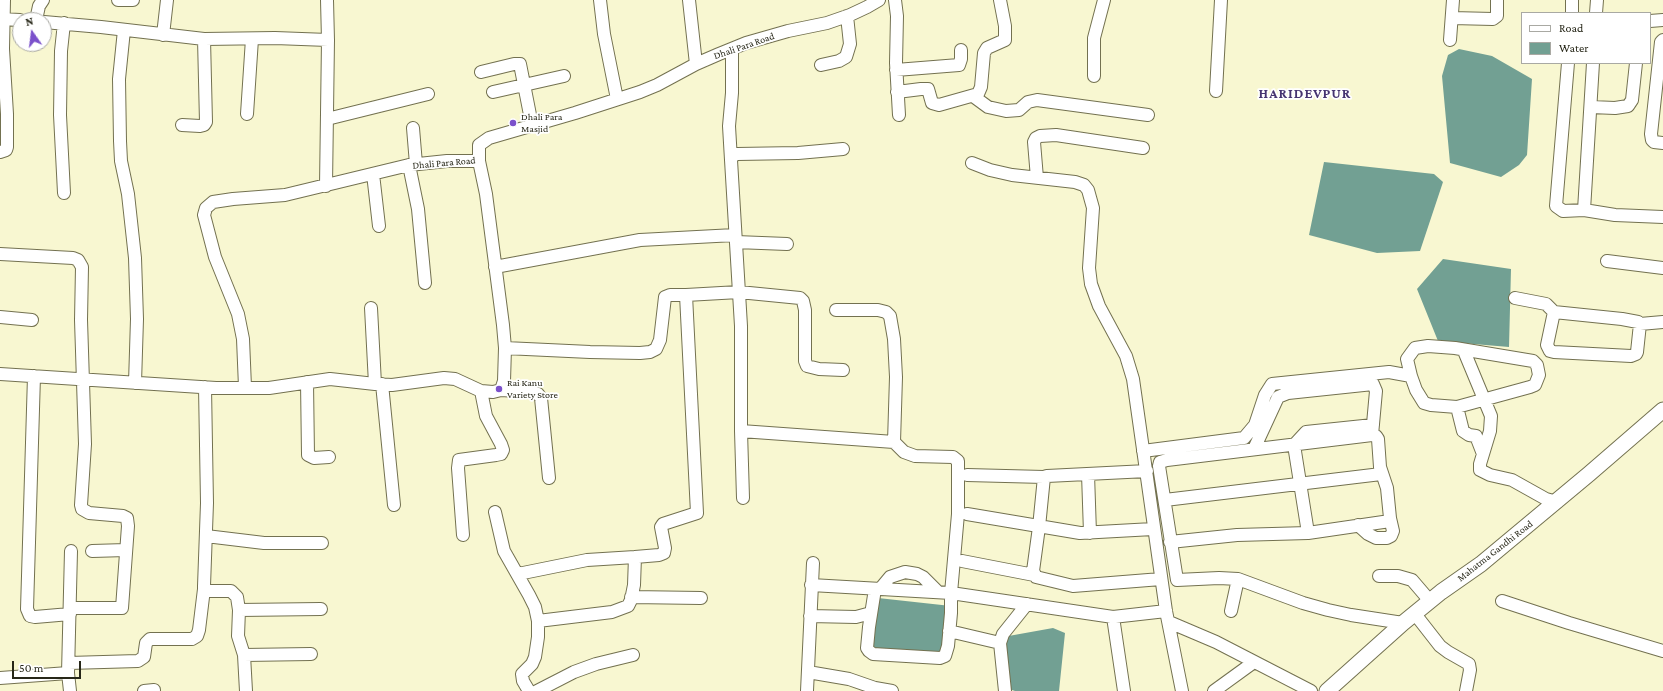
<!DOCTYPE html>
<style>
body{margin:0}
#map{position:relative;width:1663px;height:691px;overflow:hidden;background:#f8f7d1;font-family:"Crimson Pro",serif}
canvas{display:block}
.legend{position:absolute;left:1521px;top:12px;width:130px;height:52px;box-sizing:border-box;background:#fff;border:1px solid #a9a9a3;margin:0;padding:5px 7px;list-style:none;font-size:12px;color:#272718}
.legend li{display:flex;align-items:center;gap:8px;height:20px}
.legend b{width:20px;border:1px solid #a9a9a3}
.north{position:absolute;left:12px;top:12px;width:40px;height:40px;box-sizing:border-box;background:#fff;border:1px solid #a9a9a3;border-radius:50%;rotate:346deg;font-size:11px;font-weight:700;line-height:16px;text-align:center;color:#272718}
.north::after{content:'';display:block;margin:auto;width:14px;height:18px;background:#7b51cb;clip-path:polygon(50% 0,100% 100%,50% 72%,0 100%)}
.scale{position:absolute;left:12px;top:661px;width:69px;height:18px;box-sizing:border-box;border:2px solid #272718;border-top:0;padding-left:5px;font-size:12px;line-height:14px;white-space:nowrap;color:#272718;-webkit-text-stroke:3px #fff;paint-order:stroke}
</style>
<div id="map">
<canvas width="1663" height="691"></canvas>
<ul class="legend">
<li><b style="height:5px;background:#fff"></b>Road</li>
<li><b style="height:11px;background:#72a093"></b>Water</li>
</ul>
<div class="north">N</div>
<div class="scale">50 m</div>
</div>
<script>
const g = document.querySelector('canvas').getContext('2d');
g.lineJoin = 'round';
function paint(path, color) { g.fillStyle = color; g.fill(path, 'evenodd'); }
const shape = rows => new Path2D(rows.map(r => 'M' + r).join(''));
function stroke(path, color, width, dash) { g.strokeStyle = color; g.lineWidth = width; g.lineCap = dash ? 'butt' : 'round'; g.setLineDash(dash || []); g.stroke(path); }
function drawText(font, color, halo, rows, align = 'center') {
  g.font = font + ' "Crimson Pro",serif'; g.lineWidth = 3.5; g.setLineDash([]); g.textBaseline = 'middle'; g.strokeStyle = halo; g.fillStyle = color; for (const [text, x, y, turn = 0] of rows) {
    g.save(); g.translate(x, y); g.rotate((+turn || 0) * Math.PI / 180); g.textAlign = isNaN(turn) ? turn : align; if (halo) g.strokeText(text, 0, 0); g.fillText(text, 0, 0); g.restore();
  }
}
paint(shape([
 [1459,49,1492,56,1532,79,1527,155,1519,165,1501,177,1450,163,1442,76,1448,55],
 [1324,162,1434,174,1443,182,1420,251,1377,253,1309,235],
 [1443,259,1511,269,1509,347,1438,341,1417,289],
 [878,598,951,606,946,656,880,650,869,644],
 [1053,628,1065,633,1059,691,1015,691,1009,689,1003,637]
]), '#72a093');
const minor = shape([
 [118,0,133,0],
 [327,0,328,40],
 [600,0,604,34,617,99],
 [689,0,696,64],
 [895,0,897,16,896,63,899,115],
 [1572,13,1572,0],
 [1596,13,1597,0],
 [1452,18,1493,19,1497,16,1497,0],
 [0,19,20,20],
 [36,20,39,6,43,0],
 [1650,21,1663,20],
 [44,22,101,27,204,39,275,38,328,40,326,186],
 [124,30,119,79,120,141,121,161,128,194,135,258,137,319,135,383],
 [163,35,167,0],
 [1450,40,1453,0],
 [1663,40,1661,42,1651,134,1652,140,1654,142,1663,143],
 [1568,63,1556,206,1563,211,1584,210,1615,215,1663,217],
 [821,65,839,61,846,57,850,44,847,16],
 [896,70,959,65,961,59,961,50],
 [481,72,514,64,520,64,532,125],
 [1094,76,1094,38,1104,0],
 [1216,91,1221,0],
 [493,92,564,76],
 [897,92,921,89,928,89,932,103,939,105,978,94,981,87,984,53,987,48,1005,40,1005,26,1000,0],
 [973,96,988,107,1006,111,1019,110,1028,102,1037,100,1148,115],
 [1591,107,1615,108,1628,106,1632,100,1636,63],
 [247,114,252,39],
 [327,119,428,94],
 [182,125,200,126,204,125,206,122,204,39],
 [413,128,416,164],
 [0,152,6,150,7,147,7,114,3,49,4,0],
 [731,160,729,126,732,93,732,49],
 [479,161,486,194,503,325,505,348,504,381,501,390],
 [972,163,990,170,1012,175,1075,182,1084,185,1088,190,1093,208,1089,268,1091,284,1099,306,1126,356,1133,379,1166,611,1182,691],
 [409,165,418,209,425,283],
 [373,174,379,226],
 [1037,178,1034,142,1036,138,1040,136,1056,135,1143,148],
 [64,193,60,115,61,51,64,23],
 [1584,210,1593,63],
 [736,242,787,244],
 [0,254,73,258,78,260,82,267,81,320,85,444,81,505,82,509,89,513,123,516,127,518,128,526,122,608,70,608],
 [1607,261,1663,268],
 [495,267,640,240,735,235],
 [686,295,739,292,800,298,803,301,805,310,805,361,807,366,819,369,843,370],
 [1515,298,1546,304,1554,312,1622,319,1638,322,1640,324,1663,322],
 [371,308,375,384],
 [836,310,878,310,886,312,890,316,894,339,896,377,894,442],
 [1554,312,1547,345,1550,351,1554,352,1631,356,1636,354,1637,352,1640,324],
 [0,317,32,320],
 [505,348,590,352,640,353,650,352,656,349,660,340,665,297,670,295,686,295,697,513,663,524,661,527,665,548,664,553,659,555,635,557,634,585,631,600,628,606,612,612,538,621],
 [1464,351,1491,416,1490,431,1480,464,1480,470,1490,475,1512,480,1546,499,1557,502],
 [0,374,216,388,269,388,330,379,375,384,392,385,444,378,455,379,481,391,493,392,501,390,532,392,538,394,541,398,549,478],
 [34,376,27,609,30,616,35,617,70,614],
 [307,382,308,455,314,458,329,457],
 [382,384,394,505],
 [205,387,207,503,204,586,204,589,208,591,231,591,237,597,239,610,238,636,244,655,246,691],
 [245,387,243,339,238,314,215,257,204,215,206,208,213,202,233,199,285,195,409,165,447,161,479,161,479,145,489,138,575,113,640,92,657,85,696,64,719,54,746,43,788,31,827,23,850,15,867,7,879,0],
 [1457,407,1463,431,1469,435,1476,436,1483,454],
 [741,431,894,442,904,452,915,456,953,457,958,461,958,514,951,593,1113,617,1166,611],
 [1254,449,1278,397,1288,393,1373,384,1376,391,1372,435],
 [1143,451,1244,438,1255,425,1265,395,1272,384,1389,372,1411,376,1407,359,1415,348,1428,346,1455,348,1533,361,1537,365,1539,375,1535,385,1530,387,1457,407,1431,405,1424,403,1416,390,1411,376],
 [1147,471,1047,476,1044,477,1039,527,1033,571,1036,577,1073,586,1161,579],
 [1088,474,1090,533],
 [967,475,1044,477],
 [743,498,741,431,741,326,731,160,733,156,737,154,798,153,843,149],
 [1165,500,1381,474],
 [495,512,504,551,529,595,535,607,538,621,538,637,535,657,532,664,522,674,523,681,529,691],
 [967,514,1080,533,1153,529],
 [1358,525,1368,534,1376,538,1387,538,1391,536,1393,531,1390,518,1387,488,1380,467,1378,439,1376,436,1372,435,1167,460,1160,462,1159,466,1177,580,1219,578,1238,579,1303,603,1328,610,1351,615,1403,623],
 [1308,533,1294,445,1306,432,1373,425],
 [463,535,458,468,459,460,496,455,501,454,503,450,501,444,486,416,481,391],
 [206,536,264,543,322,543],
 [1170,542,1237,535,1308,533,1390,521],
 [92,551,126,550],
 [962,561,1034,575],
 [518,574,587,560,635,557],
 [1379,576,1398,576,1412,580,1430,601],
 [811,585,951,593,951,613,948,646,945,656,940,658,873,654,869,651,867,648,869,627,875,589],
 [880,589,890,577,905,572,917,574,923,577,938,592],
 [631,597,701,598],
 [1502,601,1569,623,1663,651],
 [239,610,321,609],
 [1231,611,1238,579],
 [1415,614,1440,646,1448,652,1469,664,1470,670,1466,691],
 [810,616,856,617,871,613],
 [1113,617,1124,691],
 [1169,622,1216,642,1311,691],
 [949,631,1000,643],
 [244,655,311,654],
 [69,663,138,661,144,657,146,643,150,639,192,639,197,636,199,630,204,589],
 [808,672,849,679,875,688,892,691],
 [68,673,71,551],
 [0,678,68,673,70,691],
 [144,691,154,690],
 [537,691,574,672,596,664,633,655],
 [807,691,813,563],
 [1005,691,1000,643,1003,634,1027,604],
 [1214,691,1254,662]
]);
const major = shape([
 [1327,691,1403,623,1441,592,1481,564,1589,474,1663,410]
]);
stroke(minor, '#737150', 14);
stroke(major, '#737150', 17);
stroke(minor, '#fff', 12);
stroke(major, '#fff', 15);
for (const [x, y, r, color] of [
 [513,123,4,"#7b51cb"],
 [499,389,4,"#7b51cb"]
]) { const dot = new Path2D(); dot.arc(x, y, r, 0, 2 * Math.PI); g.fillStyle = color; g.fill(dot); stroke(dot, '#fff', 1.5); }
drawText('10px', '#272718', '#fff', [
 ["Dhali Para Road",744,46,-19],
 ["Dhali Para Road",444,163,-5],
 ["Mahatma Gandhi Road",1495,551,-38]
]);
drawText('10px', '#272718', '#fff', [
 ["Dhali Para",521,117],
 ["Masjid",521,129],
 ["Rai Kanu",507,383],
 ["Variety Store",507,395]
], 'left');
g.letterSpacing = '1px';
drawText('bold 14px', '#463470', '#fff', [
 ["HARIDEVPUR",1305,94]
]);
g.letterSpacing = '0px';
</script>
